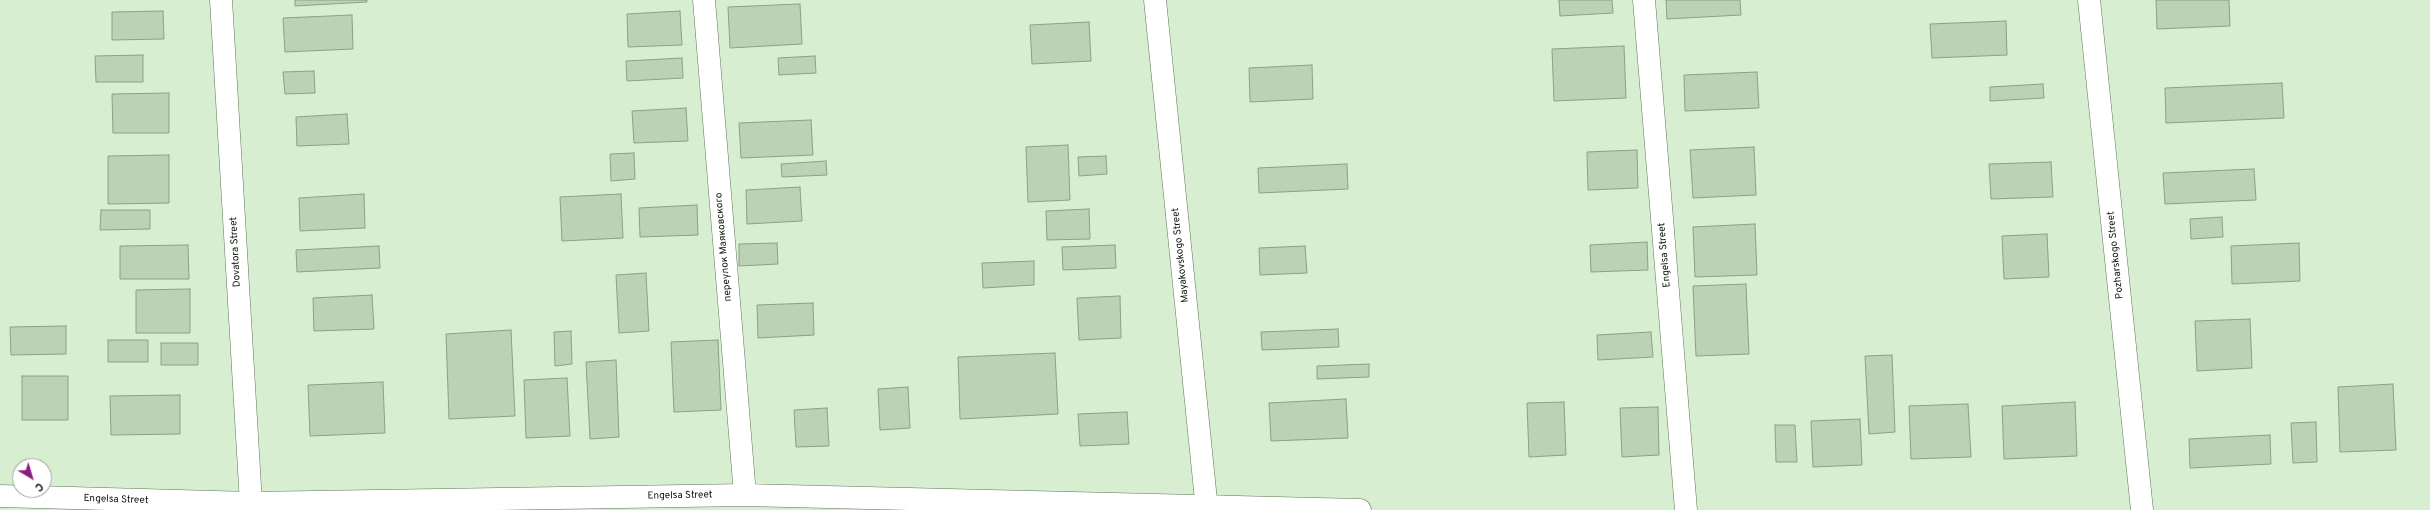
<!DOCTYPE html>
<meta charset="utf-8">
<style>
body{margin:0}
#map{position:relative;width:2430px;height:510px;overflow:hidden;background:#d7efd0;font-family:Overpass,sans-serif}
canvas{display:block}
.north{position:absolute;left:12px;top:458px;width:40px;height:40px;box-sizing:border-box;background:#fff;border:1px solid #9ea19d;border-radius:50%;rotate:142deg;font-size:11px;font-weight:700;line-height:16px;text-align:center;color:#0d150a}
.north::after{content:'';display:block;margin:auto;width:14px;height:18px;background:#8a1d81;clip-path:polygon(50% 0,100% 100%,50% 72%,0 100%)}
</style>
<div id="map">
<canvas width="2430" height="510"></canvas>
<div class="north">С</div>
</div>
<script>
const g = document.querySelector('canvas').getContext('2d');
g.lineJoin = 'round';
function paint(path, color) { g.fillStyle = color; g.fill(path, 'evenodd'); }
const shape = rows => new Path2D(rows.map(r => 'M' + r).join(''));
function stroke(path, color, width, dash) { g.strokeStyle = color; g.lineWidth = width; g.lineCap = dash ? 'butt' : 'round'; g.setLineDash(dash || []); g.stroke(path); }
function drawText(font, color, halo, rows, align = 'center') {
  g.font = font + ' Overpass,sans-serif'; g.lineWidth = 3; g.setLineDash([]); g.textBaseline = 'middle'; g.strokeStyle = halo; g.fillStyle = color; for (const [text, x, y, turn = 0] of rows) {
    g.save(); g.translate(x, y); g.rotate((+turn || 0) * Math.PI / 180); g.textAlign = isNaN(turn) ? turn : align; if (halo) g.strokeText(text, 0, 0); g.fillText(text, 0, 0); g.restore();
  }
}
const building = shape([
 [295,0,367,0,367,2,295,6,295,0],
 [1559,0,1612,0,1613,13,1560,16,1559,0],
 [1666,0,1740,0,1741,15,1667,19,1666,0],
 [2156,0,2229,0,2230,26,2157,29,2156,0],
 [800,4,802,44,730,48,728,7,800,4],
 [163,11,164,39,112,40,112,12,163,11],
 [680,11,682,45,628,47,627,14,680,11],
 [352,15,353,49,285,52,283,18,352,15],
 [2006,21,2007,55,1932,58,1930,24,2006,21],
 [1089,22,1091,61,1032,64,1030,25,1089,22],
 [1624,46,1626,98,1554,101,1552,49,1624,46],
 [143,55,143,82,96,82,95,56,143,55],
 [815,56,816,73,779,75,778,58,815,56],
 [682,58,683,78,627,81,626,61,682,58],
 [1312,65,1313,99,1250,102,1249,68,1312,65],
 [314,71,315,93,285,94,283,72,314,71],
 [1757,72,1759,108,1685,111,1684,75,1757,72],
 [2282,83,2284,118,2166,123,2165,88,2282,83],
 [2043,84,2044,98,1990,101,1990,87,2043,84],
 [169,93,169,133,113,133,112,94,169,93],
 [686,108,688,141,634,143,632,111,686,108],
 [347,114,349,144,297,146,296,117,347,114],
 [811,120,813,155,741,158,739,123,811,120],
 [1068,145,1070,200,1028,202,1026,147,1068,145],
 [1754,147,1756,195,1693,198,1690,150,1754,147],
 [1637,150,1638,188,1588,190,1587,152,1637,150],
 [634,153,635,179,611,181,610,154,634,153],
 [169,155,169,203,108,204,108,156,169,155],
 [1106,156,1107,174,1079,176,1078,157,1106,156],
 [826,161,827,175,782,177,781,164,826,161],
 [2051,162,2053,197,1991,199,1989,164,2051,162],
 [1347,164,1348,189,1259,193,1258,168,1347,164],
 [2254,169,2256,200,2165,204,2163,173,2254,169],
 [800,187,802,221,747,224,746,190,800,187],
 [364,194,365,228,300,231,299,198,364,194],
 [621,194,623,238,562,241,560,197,621,194],
 [697,205,698,235,640,237,639,208,697,205],
 [1089,209,1090,239,1047,240,1046,211,1089,209],
 [101,210,150,210,150,229,100,230,101,210],
 [2222,217,2223,237,2191,239,2190,219,2222,217],
 [1755,224,1757,275,1695,277,1693,227,1755,224],
 [2047,234,2049,277,2004,279,2002,236,2047,234],
 [1647,242,1648,270,1591,272,1590,245,1647,242],
 [777,243,778,264,739,266,739,244,777,243],
 [2299,243,2300,281,2232,284,2231,246,2299,243],
 [188,245,189,279,120,279,120,246,188,245],
 [1115,245,1116,268,1063,270,1062,247,1115,245],
 [379,246,380,268,297,272,296,250,379,246],
 [1305,246,1307,273,1260,275,1259,248,1305,246],
 [1034,261,1034,285,983,288,982,263,1034,261],
 [646,273,649,331,619,333,616,275,646,273],
 [1746,284,1749,354,1696,356,1693,286,1746,284],
 [190,289,190,333,136,333,136,290,190,289],
 [372,295,374,329,314,331,313,298,372,295],
 [1120,296,1121,338,1079,340,1077,298,1120,296],
 [813,303,814,335,758,338,757,305,813,303],
 [2250,319,2252,368,2197,371,2195,321,2250,319],
 [66,326,66,354,11,355,10,327,66,326],
 [1338,329,1339,347,1262,350,1261,332,1338,329],
 [511,330,515,416,449,419,446,334,511,330],
 [571,331,572,364,555,366,554,332,571,331],
 [1651,332,1653,357,1598,360,1597,335,1651,332],
 [108,340,148,340,148,362,108,362,108,340],
 [718,340,721,410,674,412,671,342,718,340],
 [161,343,198,343,198,365,161,365,161,343],
 [1055,353,1058,414,960,419,958,357,1055,353],
 [1892,355,1895,432,1869,434,1865,356,1892,355],
 [616,360,619,437,590,439,586,362,616,360],
 [1369,364,1369,377,1317,379,1317,366,1369,364],
 [22,376,68,376,68,420,22,420,22,376],
 [567,378,570,436,526,438,524,380,567,378],
 [383,382,385,433,310,436,308,385,383,382],
 [2393,384,2396,450,2340,452,2338,387,2393,384],
 [908,387,910,428,880,430,878,389,908,387],
 [180,395,180,434,111,435,110,396,180,395],
 [1346,399,1348,438,1271,441,1269,403,1346,399],
 [1564,402,1566,455,1529,457,1527,403,1564,402],
 [2075,402,2077,456,2004,459,2002,406,2075,402],
 [1968,404,1971,457,1911,459,1909,406,1968,404],
 [1658,407,1659,455,1622,457,1620,408,1658,407],
 [827,408,829,446,796,447,794,410,827,408],
 [1127,412,1129,444,1080,446,1078,414,1127,412],
 [1860,419,1862,465,1813,467,1811,421,1860,419],
 [2316,422,2317,462,2293,463,2291,423,2316,422],
 [1775,425,1795,425,1797,462,1776,462,1775,425],
 [2270,435,2271,464,2190,468,2189,439,2270,435]
]);
paint(building, '#bbd3b4');
stroke(building, '#8aa184', 1);
const minor = shape([
 [221,0,251,503],
 [704,0,745,495],
 [1155,0,1207,510],
 [1644,0,1686,510],
 [0,496,251,503,745,495,1360,510]
]);
const tertiary = shape([
 [2089,0,2142,510]
]);
stroke(minor, '#607559', 23);
stroke(tertiary, '#607559', 23);
stroke(minor, '#fff', 22);
stroke(tertiary, '#fff', 22);
drawText('10px', '#0d150a', '#fff', [
 ["переулок Маяковского",724,247,-95],
 ["Dovatora Street",236,252,-93],
 ["Mayakovskogo Street",1181,255,-96],
 ["Engelsa Street",1665,255,-95],
 ["Pozharskogo Street",2116,255,-96],
 ["Engelsa Street",680,496,-1],
 ["Engelsa Street",116,500,2]
]);
</script>
